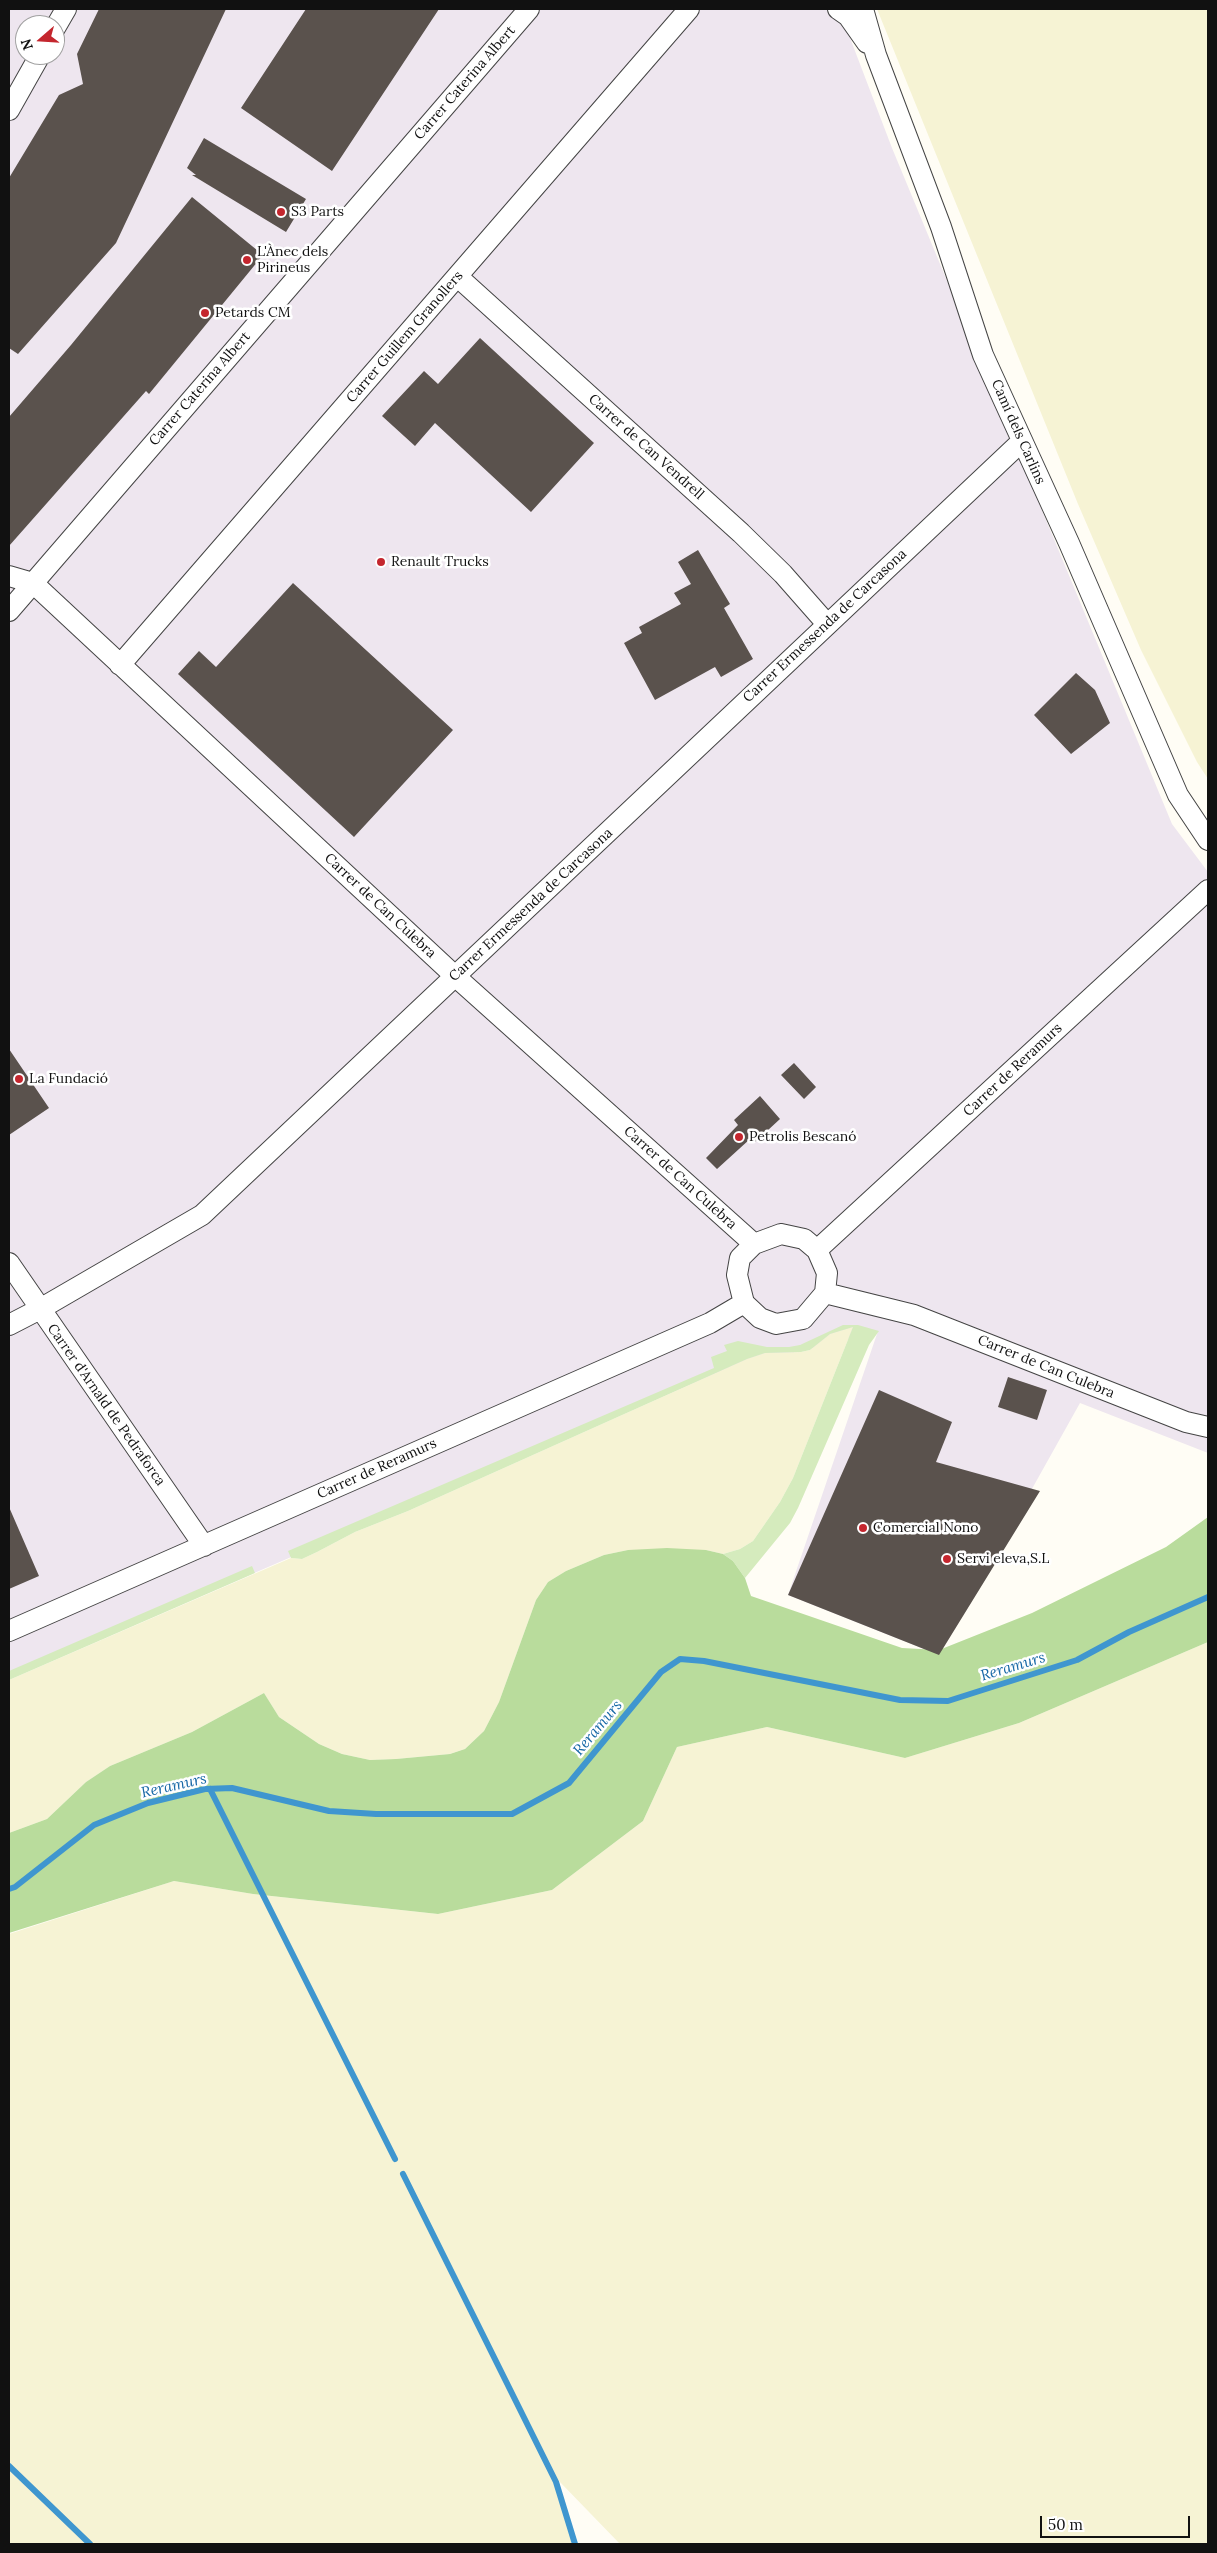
<!DOCTYPE html>
<meta charset="utf-8">
<style>
body{margin:0}
#map{position:relative;width:1217px;height:2553px;overflow:hidden;background:#fffdf5;font-family:Lora,serif}
canvas{display:block}
.frame{position:absolute;inset:0;border:10px solid #111;pointer-events:none}
.north{position:absolute;left:15px;top:15px;width:50px;height:50px;box-sizing:border-box;background:#fff;border:1px solid #a0a0a0;border-radius:50%;rotate:251deg;font-size:14px;font-weight:700;line-height:20px;text-align:center;color:#111}
.north::after{content:'';display:block;margin:auto;width:18px;height:22px;background:#c4262e;clip-path:polygon(50% 0,100% 100%,50% 72%,0 100%)}
.scale{position:absolute;left:1040px;top:2516px;width:150px;height:22px;box-sizing:border-box;border:2px solid #111;border-top:0;padding-left:6px;font-size:15px;line-height:18px;white-space:nowrap;color:#111;-webkit-text-stroke:4px #fff;paint-order:stroke}
</style>
<div id="map">
<canvas width="1217" height="2553"></canvas>
<div class="frame"></div>
<div class="north">N</div>
<div class="scale">50 m</div>
</div>
<script>
const g = document.querySelector('canvas').getContext('2d');
g.lineJoin = 'round';
function paint(path, color) { g.fillStyle = color; g.fill(path, 'evenodd'); }
const shape = rows => new Path2D(rows.map(r => 'M' + r).join(''));
function stroke(path, color, width, dash) { g.strokeStyle = color; g.lineWidth = width; g.lineCap = dash ? 'butt' : 'round'; g.setLineDash(dash || []); g.stroke(path); }
function drawText(font, color, halo, rows, align = 'center') {
  g.font = font + ' Lora,serif'; g.lineWidth = 5; g.setLineDash([]); g.textBaseline = 'middle'; g.strokeStyle = halo; g.fillStyle = color; for (const [text, x, y, turn = 0] of rows) {
    g.save(); g.translate(x, y); g.rotate((+turn || 0) * Math.PI / 180); g.textAlign = isNaN(turn) ? turn : align; if (halo) g.strokeText(text, 0, 0); g.fillText(text, 0, 0); g.restore();
  }
}
paint(shape([
 [9,9,839,9,892,148,1172,824,1208,872,1208,1453,1080,1403,939,1655,788,1595,878,1331,717,1373,9,1679],
 [25,25,55,25,55,55,25,55]
]), '#eee6ef');
paint(shape([
 [877,9,1208,9,1208,779,1197,762,1141,650,1078,504],
 [853,1327,793,1478,780,1502,753,1541,740,1549,723,1554,706,1550,628,1550,604,1555,566,1571,548,1582,536,1600,499,1702,484,1731,465,1749,450,1754,396,1759,370,1760,342,1754,319,1744,279,1717,264,1693,192,1732,110,1766,86,1782,47,1819,9,1833,9,1680,291,1558,302,1559,317,1552,355,1532,408,1511,747,1359,765,1353,801,1352,810,1350,830,1334],
 [1208,1642,1208,2544,620,2544,559,2481,572,2544,9,2544,9,1934,174,1881,253,1894,438,1914,552,1890,643,1821,677,1747,767,1727,905,1758,1019,1723]
]), '#f6f3d4');
paint(shape([
 [843,1325,858,1325,879,1331,869,1345,798,1508,790,1523,745,1578,733,1561,723,1554,740,1549,753,1541,780,1502,793,1478,853,1327,830,1334,810,1350,801,1352,765,1353,747,1359,408,1511,355,1532,317,1552,302,1559,291,1558,288,1551,714,1368,711,1357,727,1351,724,1345,738,1341,767,1347,789,1347,800,1345],
 [252,1566,255,1573,9,1680,9,1671]
]), '#d5ebbd');
paint(shape([
 [1208,1517,1208,1642,1019,1723,905,1758,767,1727,677,1747,643,1821,552,1890,438,1914,253,1894,174,1881,9,1933,9,1833,47,1819,86,1782,110,1766,192,1732,264,1693,279,1717,319,1744,342,1754,370,1760,396,1759,450,1754,465,1749,484,1731,499,1702,536,1600,548,1582,566,1571,604,1555,628,1550,667,1548,706,1550,723,1554,733,1561,745,1578,751,1596,902,1648,939,1650,1032,1613,1166,1547]
]), '#b9dc9c');
stroke(shape([
 [210,1789,395,2159],
 [9,1889,15,1887,94,1825,148,1803,205,1789,232,1788,329,1811,376,1814,512,1814,569,1783,661,1672,680,1659,704,1661,900,1700,948,1701,1077,1660,1129,1632,1208,1597],
 [403,2174,556,2482,575,2544],
 [9,2466,90,2544]
]), '#3f96cf', 6);
paint(shape([
 [99,9,226,9,116,243,18,354,9,348,9,178,59,95,83,84,77,54],
 [306,9,439,9,332,171,241,108],
 [204,138,306,199,286,232,192,175,196,175,187,168],
 [192,197,263,255,149,394,146,391,9,546,9,417,71,345],
 [480,338,594,443,531,512,435,423,415,446,382,416,424,371,438,384],
 [698,550,730,604,724,608,753,659,721,677,715,667,655,700,624,643,642,633,639,627,681,604,674,593,691,584,678,562],
 [293,583,453,730,354,837,178,674,199,651,216,667],
 [1076,673,1095,690,1110,723,1071,754,1034,715],
 [9,1049,49,1108,9,1135],
 [794,1063,816,1087,804,1099,781,1075],
 [760,1096,780,1119,754,1143,750,1139,717,1169,706,1158,738,1125,734,1120],
 [1008,1377,1047,1390,1037,1420,998,1407],
 [879,1390,952,1422,936,1462,1040,1491,939,1655,788,1595],
 [9,1507,39,1576,9,1589]
]), '#5a524d');
const minor = shape([
 [838,9,848,16,867,43],
 [863,9,876,55,941,227,983,355,1069,543,1178,795,1208,840],
 [55,28,66,9],
 [9,110,40,55],
 [458,277,741,533,783,574,827,624],
 [9,576,33,583,456,977,754,1244],
 [9,611,529,9],
 [120,665,689,9],
 [781,1234,804,1239,817,1250,827,1273,825,1293,803,1319,776,1324,760,1318,744,1303,737,1275,740,1258,754,1244,781,1234],
 [817,1250,1208,890],
 [9,1263,204,1546],
 [825,1293,914,1315,1186,1422,1208,1427],
 [9,1325,40,1309,202,1215,1021,442],
 [9,1631,710,1323,744,1303]
]);
stroke(minor, '#444', 22);
stroke(minor, '#fff', 20);
for (const [x, y, r, color] of [
 [281,212,5,"#c4262e"],
 [247,260,5,"#c4262e"],
 [205,313,5,"#c4262e"],
 [381,562,5,"#c4262e"],
 [19,1079,5,"#c4262e"],
 [739,1137,5,"#c4262e"],
 [863,1528,5,"#c4262e"],
 [947,1559,5,"#c4262e"]
]) { const dot = new Path2D(); dot.arc(x, y, r, 0, 2 * Math.PI); g.fillStyle = color; g.fill(dot); stroke(dot, '#fff', 2); }
drawText('14px', '#111', '#fff', [
 ["Carrer Caterina Albert",465,83,-49],
 ["Carrer Guillem Granollers",405,337,-49],
 ["Carrer Caterina Albert",200,389,-49],
 ["Camí dels Carlins",1018,432,66],
 ["Carrer de Can Vendrell",646,447,42],
 ["Carrer Ermessenda de Carcasona",825,626,-43],
 ["Carrer Ermessenda de Carcasona",531,905,-43],
 ["Carrer de Can Culebra",380,906,43],
 ["Carrer de Reramurs",1013,1070,-43],
 ["Carrer de Can Culebra",680,1178,42],
 ["Carrer de Can Culebra",1046,1367,22],
 ["Carrer d'Arnald de Pedraforca",106,1405,55],
 ["Carrer de Reramurs",377,1469,-24]
]);
drawText('14px', '#111', '#fff', [
 ["S3 Parts",291,212],
 ["L'Ànec dels",257,252],
 ["Pirineus",257,268],
 ["Petards CM",215,313],
 ["Renault Trucks",391,562],
 ["La Fundació",29,1079],
 ["Petrolis Bescanó",749,1137],
 ["Comercial Nono",873,1528],
 ["Servi eleva,S.L",957,1559]
], 'left');
drawText('italic 15px', '#1768a6', '#fff', [
 ["Reramurs",1013,1667,-17],
 ["Reramurs",598,1728,-50],
 ["Reramurs",174,1786,-13]
]);
</script>
